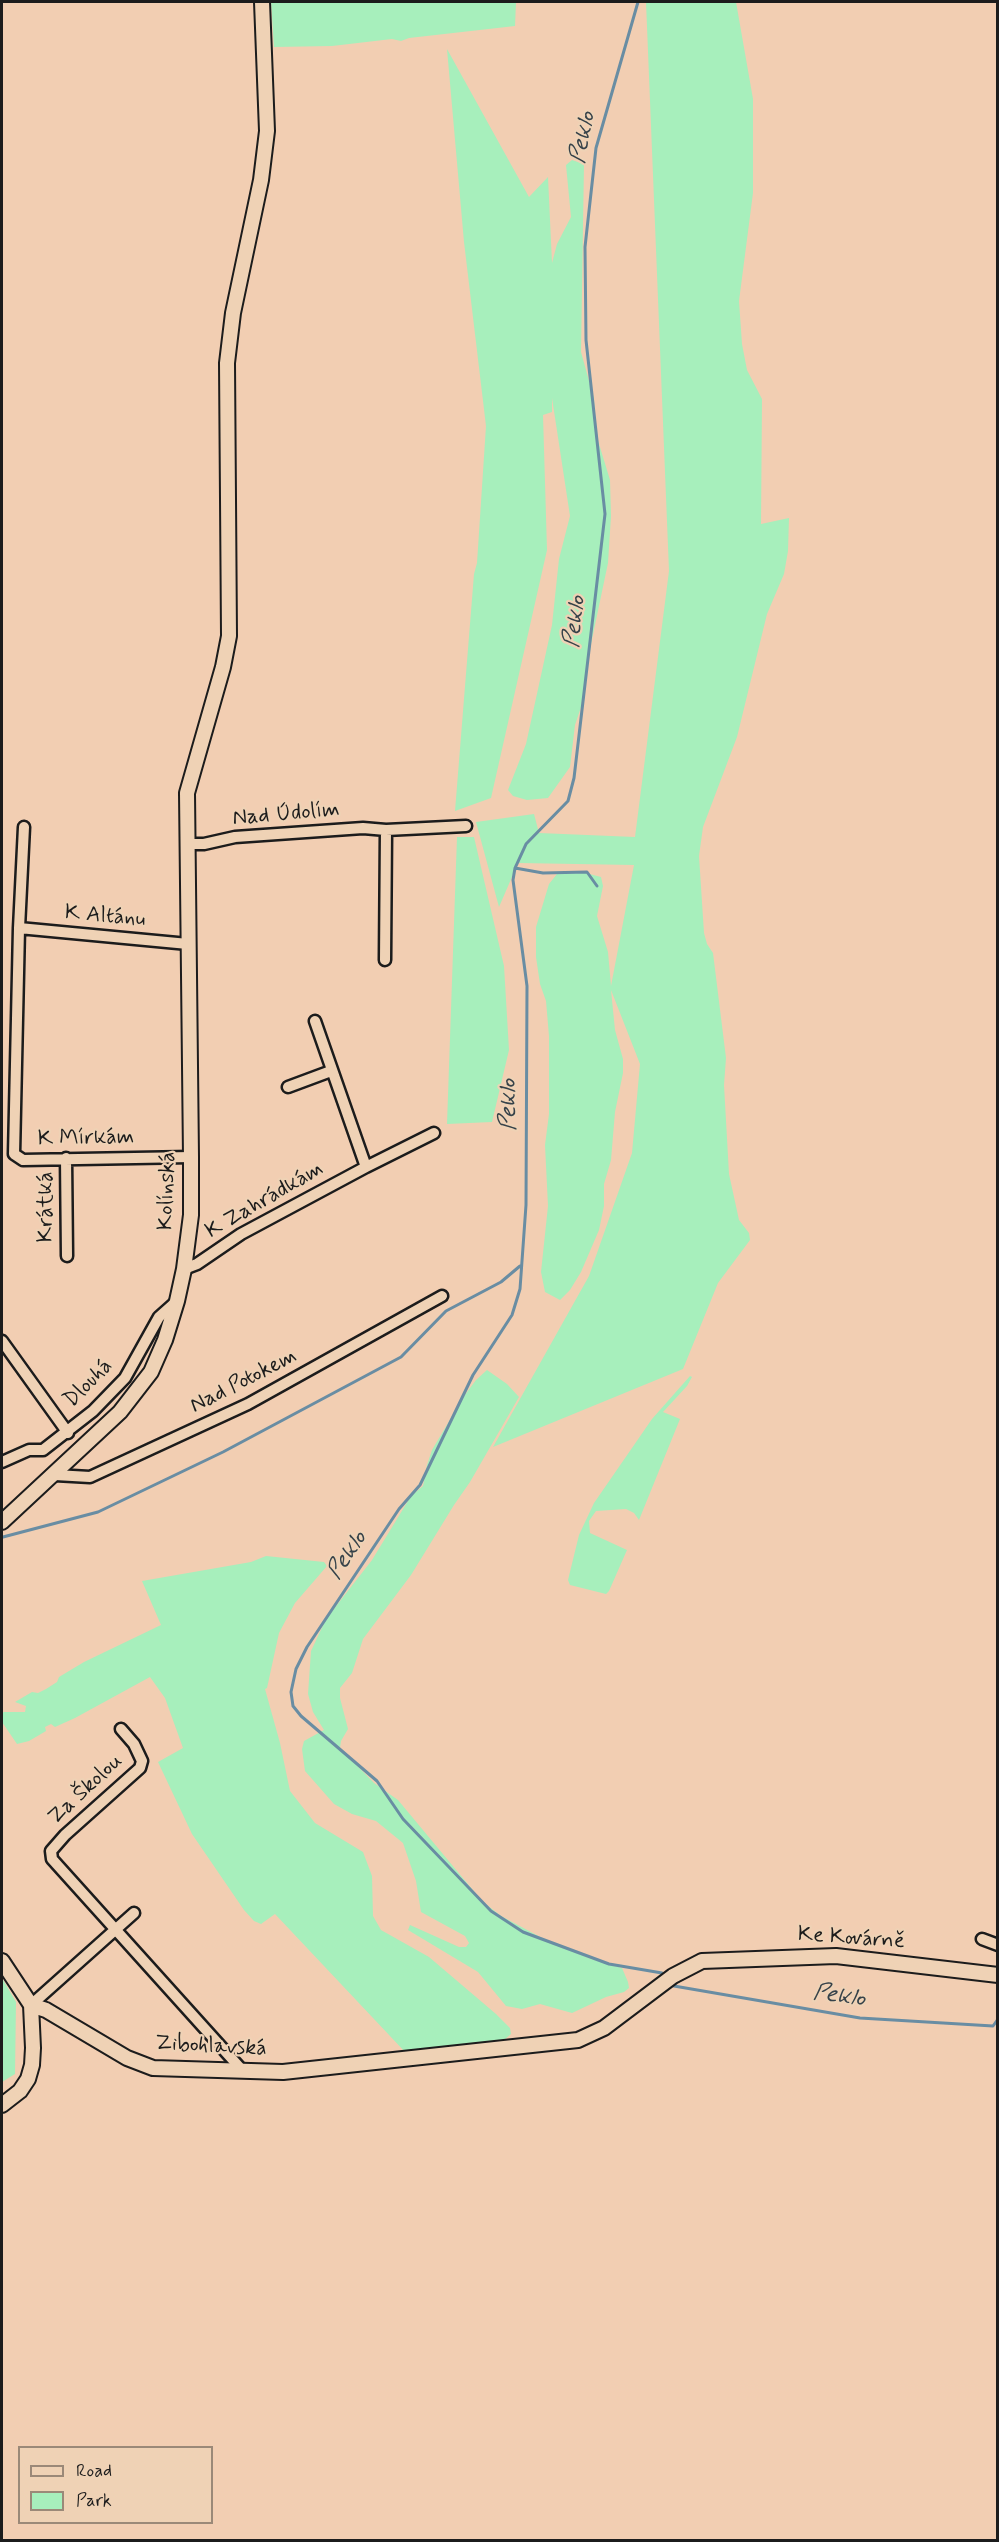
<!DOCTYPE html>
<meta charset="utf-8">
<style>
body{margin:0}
#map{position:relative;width:999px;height:2542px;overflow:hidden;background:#f2ceb2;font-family:Mynerve,sans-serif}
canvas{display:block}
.frame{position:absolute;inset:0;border:3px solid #1c1c1c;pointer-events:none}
.legend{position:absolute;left:18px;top:2446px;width:195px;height:78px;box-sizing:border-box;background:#efd2b5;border:2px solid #9b8978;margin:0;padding:8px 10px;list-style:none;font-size:18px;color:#1c1c1c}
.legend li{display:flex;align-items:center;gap:12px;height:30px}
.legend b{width:30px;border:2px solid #9b8978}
</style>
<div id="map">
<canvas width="999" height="2542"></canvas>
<div class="frame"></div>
<ul class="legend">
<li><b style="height:8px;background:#efd2b5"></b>Road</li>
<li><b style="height:16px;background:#a7efbc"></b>Park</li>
</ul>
</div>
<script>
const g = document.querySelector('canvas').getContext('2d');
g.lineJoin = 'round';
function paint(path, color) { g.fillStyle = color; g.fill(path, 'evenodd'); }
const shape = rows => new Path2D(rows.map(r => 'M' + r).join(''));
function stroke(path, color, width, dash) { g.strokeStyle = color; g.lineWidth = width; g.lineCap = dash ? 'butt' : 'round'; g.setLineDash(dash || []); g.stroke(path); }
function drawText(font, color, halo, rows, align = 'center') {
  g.font = font + ' Mynerve,sans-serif'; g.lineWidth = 4.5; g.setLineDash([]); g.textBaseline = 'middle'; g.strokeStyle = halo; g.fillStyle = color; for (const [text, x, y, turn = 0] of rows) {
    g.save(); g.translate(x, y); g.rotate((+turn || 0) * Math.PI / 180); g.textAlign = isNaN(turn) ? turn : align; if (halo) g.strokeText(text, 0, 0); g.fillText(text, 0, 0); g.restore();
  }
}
paint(shape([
 [271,2,516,2,515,26,409,38,401,41,392,39,332,46,274,47],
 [646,2,736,2,753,99,753,193,739,301,742,344,747,370,762,399,761,524,789,518,788,551,784,574,767,614,737,737,703,827,699,856,704,933,707,944,713,953,726,1058,724,1085,729,1174,739,1220,749,1233,750,1240,718,1283,683,1369,493,1447,589,1276,632,1153,640,1064,611,990,615,1030,623,1059,623,1073,615,1112,611,1160,604,1184,604,1206,599,1230,581,1272,570,1290,560,1300,545,1292,541,1272,548,1206,545,1145,549,1114,549,1036,546,1001,540,984,536,957,536,927,549,884,557,874,578,871,601,877,603,886,597,916,608,952,611,986,634,865,518,863,499,907,476,822,534,814,539,833,635,837,669,571],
 [447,49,529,197,548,177,552,263,557,244,571,217,566,165,572,160,584,164,581,352,594,399,596,434,610,480,611,516,608,563,591,644,581,707,575,725,570,767,548,798,527,800,513,796,508,790,526,744,552,625,559,559,570,516,552,398,552,412,543,415,547,550,491,798,455,811,474,574,477,563,486,426,464,242],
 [457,837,474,837,504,966,509,1050,492,1122,447,1124],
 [487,1370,507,1384,519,1397,470,1482,454,1505,411,1575,363,1639,352,1673,340,1688,340,1698,348,1729,341,1741,340,1748,374,1783,398,1800,482,1901,501,1916,544,1939,591,1959,622,1968,628,1982,629,1988,624,1992,606,1997,572,2013,540,2004,522,2009,506,2006,478,1972,408,1930,410,1925,459,1947,466,1947,469,1943,465,1936,421,1912,416,1881,403,1843,376,1821,352,1814,334,1804,305,1771,302,1749,304,1741,324,1730,313,1712,308,1694,311,1651,326,1619,372,1560,411,1496,423,1486,427,1465,432,1450,464,1396,476,1380],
 [690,1376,692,1377,687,1386,663,1412,680,1419,639,1520,634,1513,626,1509,596,1511,589,1521,590,1533,627,1550,609,1591,606,1594,570,1585,568,1580,579,1535,594,1503,652,1419],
 [266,1556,324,1562,327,1566,295,1603,279,1633,267,1688,265,1689,280,1743,290,1791,315,1823,363,1852,372,1876,373,1916,381,1930,429,1957,496,2014,510,2028,511,2034,504,2040,496,2044,406,2053,275,1914,261,1924,254,1921,244,1910,192,1834,158,1762,183,1748,165,1698,150,1677,75,1718,55,1727,51,1724,45,1727,46,1731,29,1741,17,1744,2,1722,2,1713,4,1712,25,1712,26,1706,15,1702,32,1692,38,1693,46,1689,57,1682,59,1677,84,1662,161,1625,142,1581,251,1562],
 [2,1978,16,2002,15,2074,2,2082]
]), '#a7efbc');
stroke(shape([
 [638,2,596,148,585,247,586,340,605,514,574,778,568,801,526,844,515,868,513,880,527,986,526,1205,520,1289,512,1315,473,1375,420,1485,399,1509,307,1647,296,1669,291,1692,293,1706,301,1716,377,1781,403,1819,491,1911,523,1932,609,1964,662,1973],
 [515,868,543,873,587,872,597,886],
 [3,1537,98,1512,223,1452,401,1357,446,1311,501,1282,520,1266],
 [674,1986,860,2018,993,2026,998,2019]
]), '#698da3', 3);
const minor = shape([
 [24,827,19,928,14,1154,23,1160,191,1157],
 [189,844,204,844,235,837,363,828,386,830,466,826],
 [19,928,188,944],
 [385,960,386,830],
 [315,1021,366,1167],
 [288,1087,331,1071],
 [66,1158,67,1256],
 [184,1269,197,1264,241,1234,366,1167,434,1133],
 [2,1341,68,1433],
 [2,1462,29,1450,43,1450,93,1411,125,1378,159,1317,177,1301],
 [55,1475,90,1477,248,1404,442,1296],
 [121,1729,134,1744,142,1761,140,1768,65,1835,51,1851,52,1859,242,2070],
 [982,1939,998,1945],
 [31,2005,134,1913]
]);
const tertiary = shape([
 [2,1522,120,1412,151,1372,165,1340,177,1301,184,1269,191,1215,191,1157,187,793,223,667,229,636,227,363,233,313,261,180,267,131,262,2],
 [2,1961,31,2005,33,2048,32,2065,28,2079,20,2091,2,2105],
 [31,2005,46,2010,127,2058,153,2068,283,2072,578,2040,604,2028,673,1976,702,1961,836,1956,998,1975]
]);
stroke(minor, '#1c1c1c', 15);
stroke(tertiary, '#1c1c1c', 18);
stroke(minor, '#efd2b5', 10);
stroke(tertiary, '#efd2b5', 14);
drawText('22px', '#1c1c1c', '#efd2b5', [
 ["Nad Údolím",286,815,-5],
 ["K Altánu",105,917,5],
 ["K Mírkám",86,1139,-1],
 ["Kolínská",168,1191,-88],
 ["K Zahrádkám",265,1201,-30],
 ["Krátká",47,1207,-90],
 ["Nad Potokem",244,1382,-27],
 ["Dlouhá",89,1384,-45],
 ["Za Školou",86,1790,-43],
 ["Ke Kovárně",851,1939,4],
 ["Zibohlavská",211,2047,3]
]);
drawText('italic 24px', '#364249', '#efd2b5', [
 ["Peklo",584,138,-78],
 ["Peklo",576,622,-83],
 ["Peklo",510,1105,-90],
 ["Peklo",348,1556,-56],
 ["Peklo",839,1997,8]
]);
</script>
